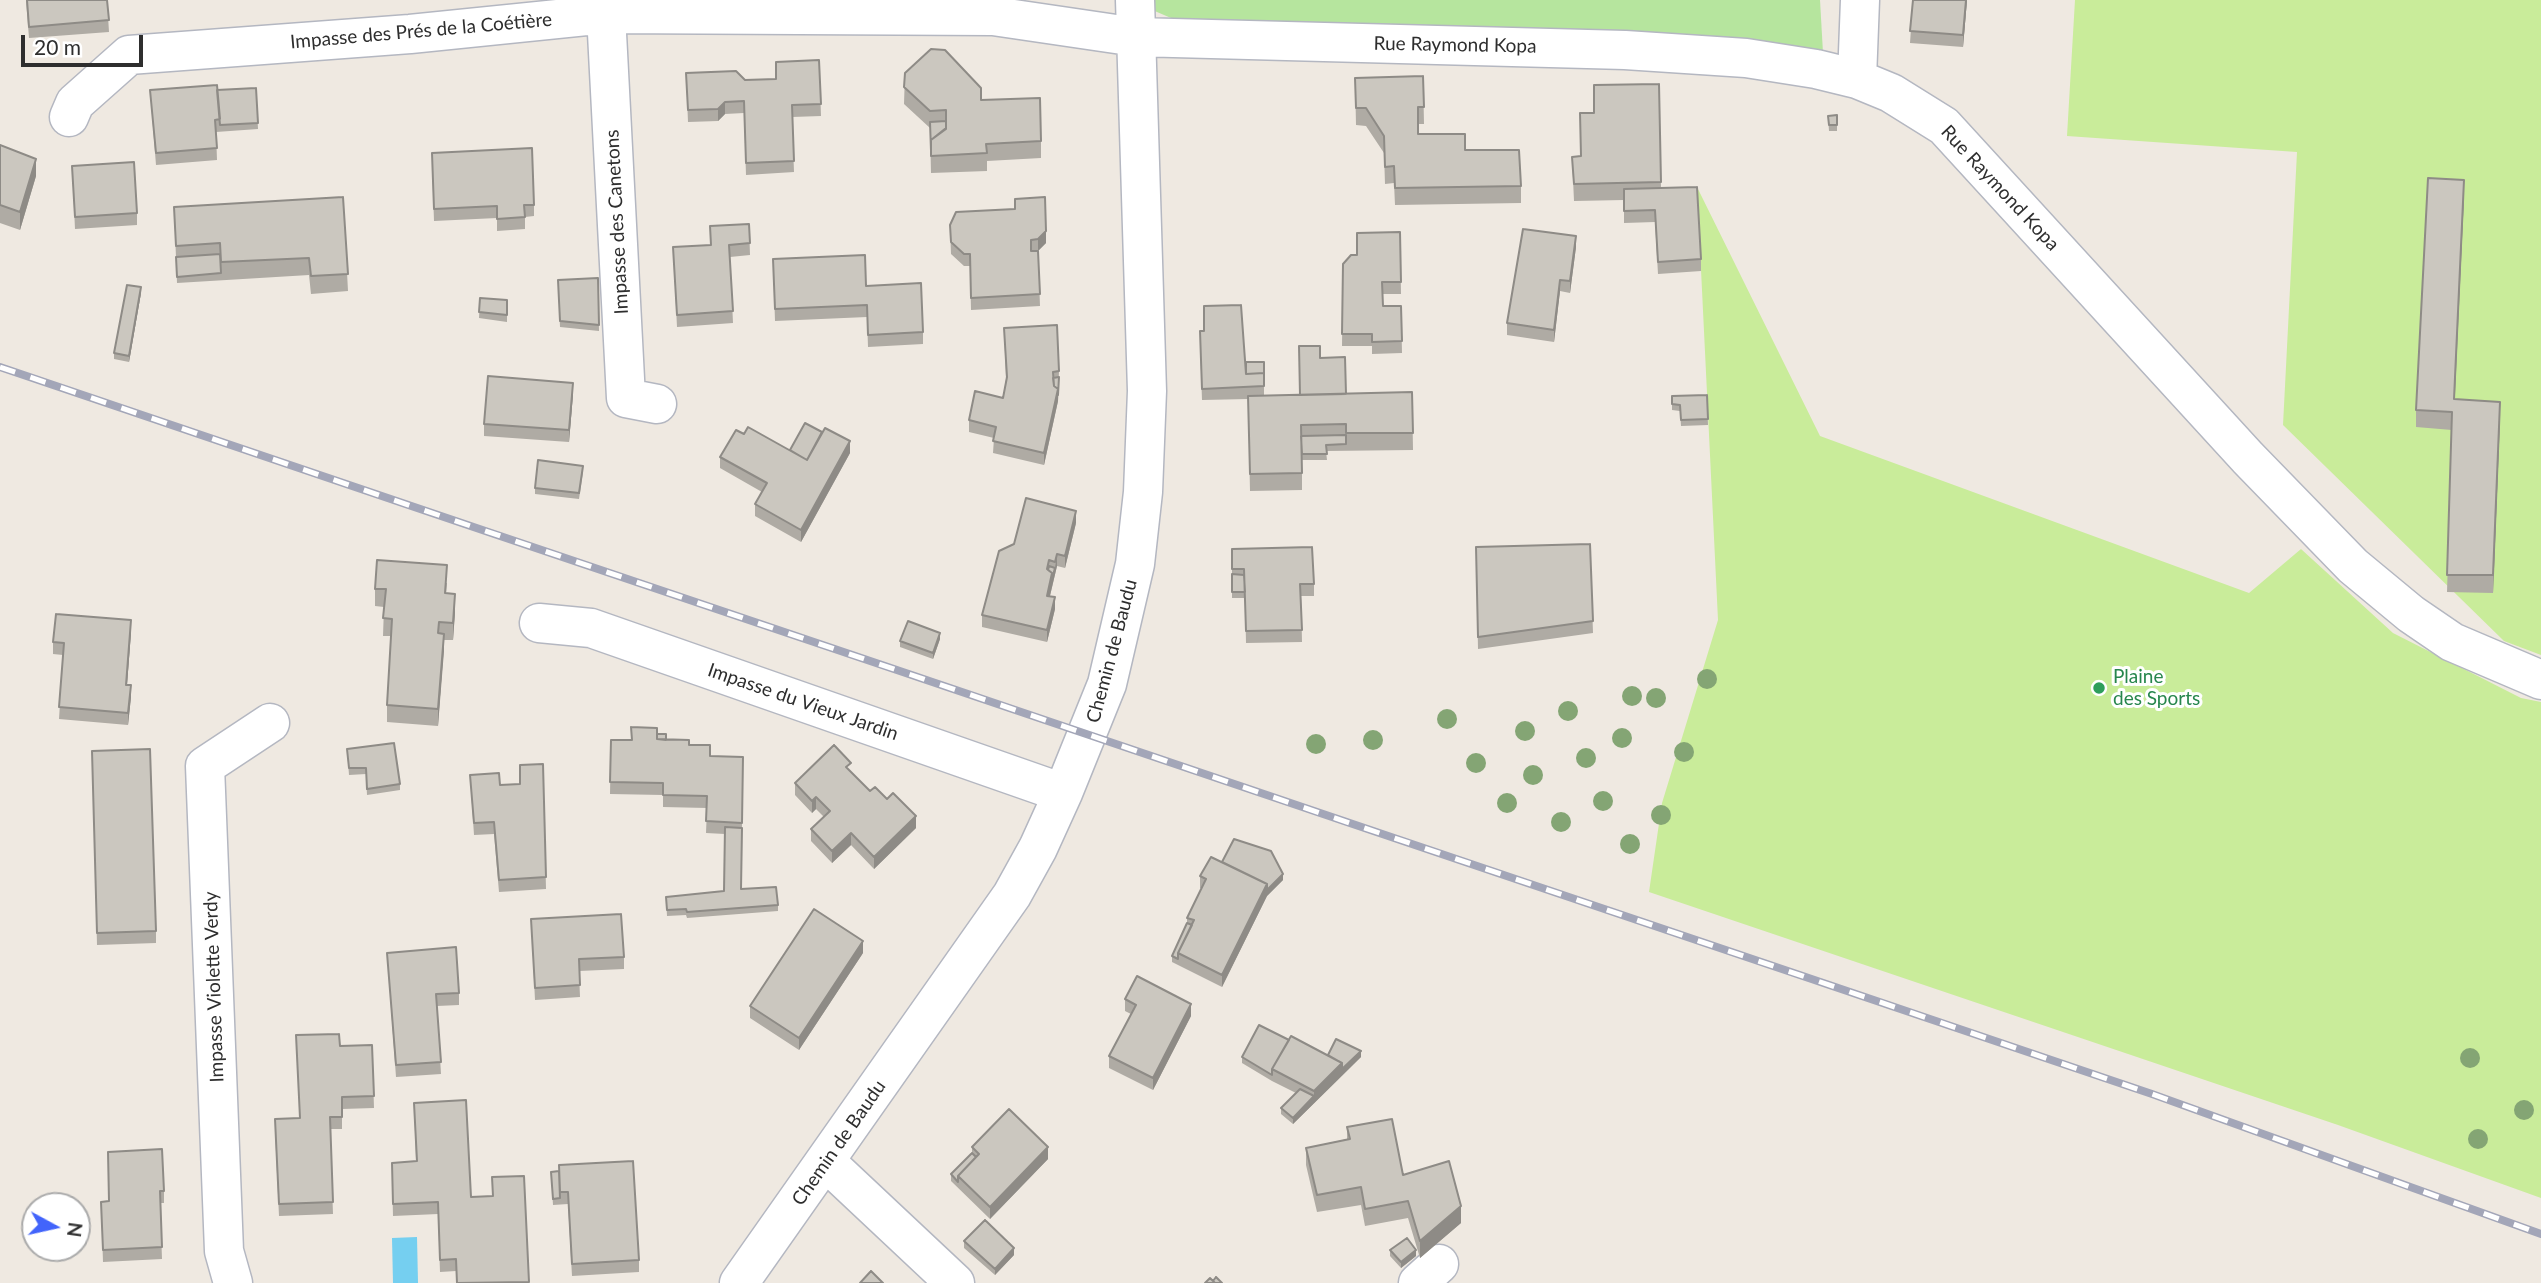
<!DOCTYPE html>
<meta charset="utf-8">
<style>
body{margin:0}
#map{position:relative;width:2541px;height:1283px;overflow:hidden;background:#efe9e1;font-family:Lato,sans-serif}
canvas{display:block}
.north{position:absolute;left:21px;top:1192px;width:70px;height:70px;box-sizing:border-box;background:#fff;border:2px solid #ababab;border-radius:50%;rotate:98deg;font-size:19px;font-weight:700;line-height:28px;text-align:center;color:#2e2e2e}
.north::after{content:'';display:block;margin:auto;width:24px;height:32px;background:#4264fb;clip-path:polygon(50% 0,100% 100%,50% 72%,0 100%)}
.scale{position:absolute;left:21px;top:35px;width:122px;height:32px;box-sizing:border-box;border:4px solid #2e2e2e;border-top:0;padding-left:9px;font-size:21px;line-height:24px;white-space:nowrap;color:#2e2e2e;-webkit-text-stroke:5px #fff;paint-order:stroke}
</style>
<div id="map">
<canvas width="2541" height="1283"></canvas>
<div class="north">N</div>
<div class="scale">20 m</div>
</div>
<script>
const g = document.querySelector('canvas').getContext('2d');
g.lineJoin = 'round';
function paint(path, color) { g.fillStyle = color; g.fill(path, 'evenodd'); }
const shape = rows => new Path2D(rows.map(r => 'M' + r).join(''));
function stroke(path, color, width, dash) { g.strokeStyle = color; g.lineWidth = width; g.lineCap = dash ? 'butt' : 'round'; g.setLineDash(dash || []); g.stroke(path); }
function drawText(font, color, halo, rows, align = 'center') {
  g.font = font + ' Lato,sans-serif'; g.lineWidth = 6; g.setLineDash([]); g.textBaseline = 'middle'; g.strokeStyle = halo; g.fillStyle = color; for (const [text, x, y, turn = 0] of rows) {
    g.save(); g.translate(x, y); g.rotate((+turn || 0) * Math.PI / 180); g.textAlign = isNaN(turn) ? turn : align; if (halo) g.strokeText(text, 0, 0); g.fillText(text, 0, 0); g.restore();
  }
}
paint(shape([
 [1129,0,1820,0,1823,53,1171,18]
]), '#b6e59e');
paint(shape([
 [2075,0,2541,0,2541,655,2504,641,2283,425,2297,152,2067,136],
 [1697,187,1820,436,2249,593,2301,549,2393,633,2521,698,2541,702,2541,1198,2338,1125,1649,892,1662,803,1718,620]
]), '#c9ec9a');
paint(shape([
 [417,1237,418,1283,393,1283,392,1238]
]), '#75cff0');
const minor = shape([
 [606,14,626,398,657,404],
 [1857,79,1860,0],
 [69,117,75,103,129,55,410,34,606,14,993,16,1136,37,1625,50,1746,58,1816,69,1857,79,1891,93,1944,126,2248,458,2353,566,2411,614,2452,642,2541,680],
 [539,623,591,628,1063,793],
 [825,1161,955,1283],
 [233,1283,224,1251,205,766,270,723],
 [739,1283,1012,895,1038,848,1063,793,1107,684,1135,564,1143,492,1147,391,1135,0],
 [1418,1283,1439,1264]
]);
stroke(minor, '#b4b7c1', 41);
stroke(minor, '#fff', 38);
const rail = shape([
 [0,367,2152,1094,2541,1234]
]);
stroke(rail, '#a3a6b8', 8);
stroke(rail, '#fff', 5, [16]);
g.fillStyle = '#84a574';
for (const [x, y] of [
 [1707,679],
 [1632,696],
 [1656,698],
 [1568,711],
 [1447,719],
 [1525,731],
 [1622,738],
 [1373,740],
 [1316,744],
 [1684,752],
 [1586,758],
 [1476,763],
 [1533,775],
 [1603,801],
 [1507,803],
 [1661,815],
 [1561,822],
 [1630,844],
 [2470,1058],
 [2524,1110],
 [2478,1139]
]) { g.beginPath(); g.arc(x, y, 10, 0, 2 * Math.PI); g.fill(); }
paint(shape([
 [26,0,107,0,109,32,29,38],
 [1913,0,1967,0,1963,47,1910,43],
 [819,60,821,116,792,117,794,172,746,175,744,113,725,114,718,121,688,122,686,73,745,80,776,79],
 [905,73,981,100,1041,141,1041,158,987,161,987,171,931,173,930,128,904,104],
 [1423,76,1424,124,1418,124,1418,134,1465,150,1521,186,1521,203,1395,205,1394,183,1385,184,1384,153,1366,126,1356,125,1355,78],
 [1659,84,1661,188,1701,259,1701,271,1658,274,1655,222,1624,223,1624,200,1574,201,1572,157,1580,156,1580,113,1594,113],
 [256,88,258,129,216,132,217,160,156,165,150,90,217,90],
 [1837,115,1837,131,1829,131,1828,116],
 [0,145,36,176,20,230,0,223],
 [432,164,534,205,534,216,525,217,525,229,497,231,497,218,434,221],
 [72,166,137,213,137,225,75,229],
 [343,197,348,291,311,294,309,275,177,283,174,207],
 [2464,197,2454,399,2500,419,2493,593,2447,592,2452,430,2416,427,2416,410],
 [1015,209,1046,243,1038,251,1040,306,971,310,970,266,964,266,951,254,950,225],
 [749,224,750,255,730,257,733,323,677,327,673,247,710,245],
 [1400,232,1401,294,1382,294,1383,306,1401,306,1402,353,1372,354,1372,346,1342,346,1343,264],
 [1576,247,1570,293,1560,291,1554,342,1507,335,1507,323],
 [773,259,866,286,923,332,923,344,868,347,867,317,775,321],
 [598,278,599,331,560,327,558,280],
 [141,293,129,362,114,359,114,353],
 [480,298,507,300,507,322,479,318],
 [1004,328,1059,371,1058,401,1044,465,993,453,994,438,969,432,969,420,1003,398,1006,379],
 [1200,343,1246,369,1264,362,1264,396,1300,395,1320,358,1346,394,1412,392,1413,450,1326,451,1327,460,1302,460,1302,490,1250,491,1248,399,1202,400],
 [573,394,569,442,484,436,484,424],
 [1707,395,1708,425,1681,426,1680,411,1672,410,1672,396],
 [790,450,850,453,801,542,755,516,755,504,762,492,720,468,720,457],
 [583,472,579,499,535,494,535,488],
 [1076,523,1065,568,1057,566,1050,596,1055,609,1047,642,982,627,982,615],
 [1590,544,1593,633,1478,649,1476,547],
 [1232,549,1314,584,1314,596,1301,596,1302,642,1246,643,1245,595,1245,598,1232,598],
 [447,583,446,594,455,612,453,640,444,640,438,726,387,722,387,705,391,636,383,636,384,607,375,606,375,589],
 [131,632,127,685,131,697,128,725,59,719,63,655,53,654,53,642],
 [940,639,933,659,900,647,900,641],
 [657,734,666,740,689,745,710,756,743,757,741,889,778,905,778,911,687,918,686,915,667,916,666,897,724,891,725,834,706,833,707,808,663,807,663,795,610,794,611,740,631,740],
 [347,749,400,784,400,790,367,795,366,774,349,775],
 [92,751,156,931,156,943,97,945],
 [543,764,546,889,499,892,494,834,474,835,470,775,500,785,520,784],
 [851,772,870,791,916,828,874,869,851,845,832,863,811,841,811,829,824,817,816,809,812,813,795,795,795,783],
 [1222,862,1283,880,1267,896,1222,987,1172,962,1172,956,1187,923,1187,918,1202,888,1200,888,1200,876],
 [531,919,624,957,624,969,579,971,580,997,535,1000],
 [387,953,459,993,459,1005,437,1006,441,1074,396,1077],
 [863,953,799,1050,750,1018,750,1006],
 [1125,999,1191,1016,1153,1090,1109,1068,1109,1056,1131,1014,1125,1011],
 [1289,1040,1328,1055,1361,1057,1293,1124,1281,1114,1281,1108,1296,1093,1272,1081,1242,1063,1242,1057],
 [372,1045,374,1108,342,1109,342,1129,330,1129,333,1214,279,1216,275,1131,299,1118,340,1046],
 [414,1103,471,1197,492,1196,492,1177,524,1176,529,1283,456,1283,456,1271,440,1272,438,1214,393,1216,392,1175,416,1161],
 [1347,1127,1461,1223,1420,1258,1408,1218,1365,1226,1361,1205,1317,1212,1306,1165,1306,1148,1347,1139],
 [972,1147,1048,1159,990,1219,951,1181,951,1174,972,1153],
 [108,1163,164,1191,164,1203,160,1203,162,1259,103,1262,101,1202,109,1201],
 [551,1172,639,1260,639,1272,572,1276,568,1204,553,1205],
 [964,1241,1014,1255,995,1275,964,1248],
 [1390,1250,1416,1256,1401,1268,1390,1256]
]), '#afaba4');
paint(shape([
 [1966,0,1967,0,1963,47,1963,35],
 [725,102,725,114,718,121,718,109],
 [36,159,36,176,20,230,20,212],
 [2464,180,2464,197,2454,416,2454,399],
 [1046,231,1046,243,1038,251,1038,239],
 [1576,236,1576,247,1570,293,1570,281],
 [1560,280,1560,291,1554,342,1554,330],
 [141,287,141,293,129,362,129,356],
 [1059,377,1058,401,1044,465,1044,453],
 [573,383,573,394,569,442,569,430],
 [2500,402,2500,419,2493,593,2493,575],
 [850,441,850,453,801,542,801,530],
 [1076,511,1076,523,1065,568,1065,556],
 [1057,554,1057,566,1047,608,1047,596,1052,573,1055,568],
 [455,594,455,612,453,640,453,623],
 [1055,597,1055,609,1047,642,1047,630],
 [131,620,131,632,126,697,126,685],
 [940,633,940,639,933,659,933,653],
 [444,634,444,651,438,726,438,709],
 [131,685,131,697,128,725,128,713],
 [816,797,816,809,812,813,812,801],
 [916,816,916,828,874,869,874,857],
 [851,833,851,845,832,863,832,851],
 [1283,874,1283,880,1267,896,1222,987,1222,975,1267,884],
 [863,941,863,953,799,1050,799,1038],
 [1191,1004,1191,1016,1153,1090,1153,1078],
 [1361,1051,1361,1057,1293,1124,1293,1118,1314,1096,1314,1091,1342,1063],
 [1048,1147,1048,1159,990,1219,990,1207],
 [1461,1206,1461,1223,1420,1258,1420,1241],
 [1014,1248,1014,1255,995,1275,995,1269],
 [1416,1250,1416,1256,1401,1268,1401,1262]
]), '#8e8b86');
const building = shape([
 [27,0,107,0,109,20,29,27,27,0],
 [1913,0,1966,0,1963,35,1910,31,1913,0],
 [931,49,945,50,981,88,981,100,1040,98,1041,141,986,144,987,153,931,156,931,140,946,128,946,110,930,111,904,87,905,73,931,49],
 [819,60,821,104,792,105,794,161,746,163,744,101,725,102,718,109,688,110,686,73,736,71,745,80,776,79,776,62,819,60],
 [1423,76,1424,107,1418,107,1418,134,1465,134,1465,150,1519,150,1521,186,1395,188,1394,166,1385,167,1384,136,1366,108,1356,108,1355,78,1423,76],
 [1659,84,1661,182,1574,184,1572,157,1581,156,1580,113,1594,113,1594,85,1659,84],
 [217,85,220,119,215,120,217,148,156,153,150,90,217,85],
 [256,88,258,123,220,125,217,90,256,88],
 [1837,115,1837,125,1829,125,1828,116,1837,115],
 [946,121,946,129,931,140,931,151,930,122,946,121],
 [0,145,36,159,20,212,0,205,0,145],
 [532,148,534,205,524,205,525,217,497,219,497,206,434,209,432,153,532,148],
 [134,162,137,213,75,217,72,166,134,162],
 [2428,178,2464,180,2454,399,2500,402,2493,575,2447,575,2452,412,2416,410,2428,178],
 [1697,187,1701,259,1658,262,1655,210,1624,211,1624,189,1697,187],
 [343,197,348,274,311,276,309,258,221,262,220,243,176,246,174,207,343,197],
 [1045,197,1046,231,1038,239,1031,240,1031,251,1038,251,1040,294,971,298,970,254,964,254,951,242,950,225,956,212,1015,209,1015,199,1045,197],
 [749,224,750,243,729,245,733,311,677,315,673,247,711,245,710,226,749,224],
 [1523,229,1576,236,1570,281,1560,280,1554,330,1507,323,1523,229],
 [1400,232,1401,282,1382,282,1383,306,1401,306,1402,341,1372,342,1372,334,1342,334,1343,264,1351,255,1357,255,1357,233,1400,232],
 [220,254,221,273,177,277,176,257,220,254],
 [865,255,866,286,921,283,923,332,868,335,867,305,775,309,773,259,865,255],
 [598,278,599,325,560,321,558,280,598,278],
 [127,285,141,287,129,356,114,353,127,285],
 [480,298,507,300,507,315,479,312,480,298],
 [1241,305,1246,374,1264,373,1264,386,1202,389,1200,331,1204,331,1204,306,1241,305],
 [1057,325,1059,371,1053,372,1054,386,1058,389,1044,453,993,441,996,427,969,420,975,391,1003,398,1007,377,1004,328,1057,325],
 [1299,346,1320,346,1320,358,1345,357,1346,394,1300,395,1299,346],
 [1246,362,1264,362,1264,373,1246,374,1246,362],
 [488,376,573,383,569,430,484,424,488,376],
 [1059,377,1058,395,1058,389,1054,386,1053,378,1059,377],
 [1412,392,1413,433,1346,433,1346,424,1301,425,1302,473,1250,474,1248,396,1412,392],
 [1707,395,1708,419,1681,420,1680,405,1672,404,1672,396,1707,395],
 [805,423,822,432,807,460,790,450,805,423],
 [748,427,807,460,825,428,850,441,801,530,755,504,767,483,720,457,736,430,744,434,748,427],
 [1346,435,1346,444,1326,445,1327,454,1302,454,1301,436,1346,435],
 [538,460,583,466,579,493,535,488,538,460],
 [1026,498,1076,511,1065,556,1057,554,1055,562,1049,560,1047,569,1052,573,1047,596,1055,597,1047,630,982,615,999,551,1014,544,1026,498],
 [1590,544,1593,621,1478,637,1476,547,1590,544],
 [1312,547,1314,584,1300,584,1302,630,1246,631,1244,569,1232,569,1232,549,1312,547],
 [377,560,447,565,445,593,455,594,453,623,439,622,438,633,444,634,438,709,387,705,392,619,383,618,386,589,375,589,377,560],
 [1049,566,1055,568,1052,579,1052,573,1048,570,1049,566],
 [1232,574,1244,575,1245,592,1232,592,1232,574],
 [56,614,131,620,126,685,131,685,128,713,59,707,64,643,53,642,56,614],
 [908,621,940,633,933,653,900,641,908,621],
 [631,727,657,728,657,739,689,740,689,745,710,745,710,756,743,757,742,823,706,821,707,796,663,795,663,783,610,782,611,740,632,740,631,727],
 [657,734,666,734,666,740,657,739,657,734],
 [394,743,400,784,367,789,366,768,349,768,347,749,394,743],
 [834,745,851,763,846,767,870,791,875,787,887,799,893,793,916,816,874,857,851,833,832,851,811,829,830,811,816,797,812,801,795,783,834,745],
 [150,749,156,931,97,933,92,751,150,749],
 [543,764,546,877,499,880,494,822,474,823,470,775,499,773,500,785,520,784,520,765,543,764],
 [725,827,742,828,741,889,776,887,778,905,687,912,686,909,667,910,666,897,724,891,725,827],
 [1234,839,1271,851,1283,874,1267,890,1267,884,1222,862,1234,839],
 [1211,857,1267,884,1222,975,1178,953,1194,920,1187,918,1206,879,1200,876,1211,857],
 [814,909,863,941,799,1038,750,1006,814,909],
 [621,914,624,957,579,959,580,985,535,988,531,919,621,914],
 [1187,923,1192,925,1178,953,1178,959,1172,956,1187,923],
 [456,947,459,993,436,994,441,1062,396,1065,387,953,456,947],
 [1137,976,1191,1004,1153,1078,1109,1056,1136,1005,1125,999,1137,976],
 [1259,1025,1289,1040,1272,1069,1272,1075,1242,1057,1259,1025],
 [339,1034,340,1046,372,1045,374,1096,342,1097,342,1117,330,1117,333,1202,279,1204,275,1119,300,1118,296,1035,339,1034],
 [1291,1036,1342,1063,1314,1091,1272,1069,1291,1036],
 [1336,1039,1361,1051,1342,1069,1342,1063,1328,1055,1336,1039],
 [1300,1089,1314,1096,1293,1118,1281,1108,1300,1089],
 [466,1100,471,1197,493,1196,492,1177,524,1176,529,1282,457,1283,456,1259,440,1260,438,1202,393,1204,392,1163,417,1161,414,1103,466,1100],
 [1009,1109,1048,1147,990,1207,958,1176,979,1154,972,1147,1009,1109],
 [1392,1119,1403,1175,1449,1161,1461,1206,1420,1241,1408,1201,1365,1209,1361,1187,1317,1195,1306,1148,1350,1139,1347,1127,1392,1119],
 [162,1149,164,1191,160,1191,162,1247,103,1250,101,1202,109,1201,108,1152,162,1149],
 [972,1153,976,1157,958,1176,958,1182,951,1174,972,1153],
 [633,1161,639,1260,572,1264,568,1192,560,1192,559,1165,633,1161],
 [559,1171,560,1198,553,1199,551,1172,559,1171],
 [985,1220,1014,1248,995,1269,964,1241,985,1220],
 [1407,1238,1416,1250,1401,1262,1390,1250,1407,1238],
 [871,1271,883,1283,860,1283,871,1271],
 [1216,1277,1222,1283,1215,1283,1213,1281,1216,1277],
 [1210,1278,1215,1283,1205,1283,1210,1278]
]);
paint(building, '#cbc7bf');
stroke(building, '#8e8b86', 2);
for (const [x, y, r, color] of [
 [2099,688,7,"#2e9e5b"]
]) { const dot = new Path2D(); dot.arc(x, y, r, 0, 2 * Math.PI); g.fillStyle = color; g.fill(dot); stroke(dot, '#fff', 2.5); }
drawText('19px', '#2e2e2e', '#fff', [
 ["Impasse des Prés de la Coétière",421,31,-5],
 ["Rue Raymond Kopa",1455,45,1],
 ["Rue Raymond Kopa",2000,188,47],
 ["Impasse des Canetons",617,222,-93],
 ["Chemin de Baudu",1112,651,-75],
 ["Impasse du Vieux Jardin",803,702,19],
 ["Impasse Violette Verdy",214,987,-92],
 ["Chemin de Baudu",839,1143,-55]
]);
drawText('19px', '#27864d', '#fff', [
 ["Plaine",2113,677],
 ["des Sports",2113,699]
], 'left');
</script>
